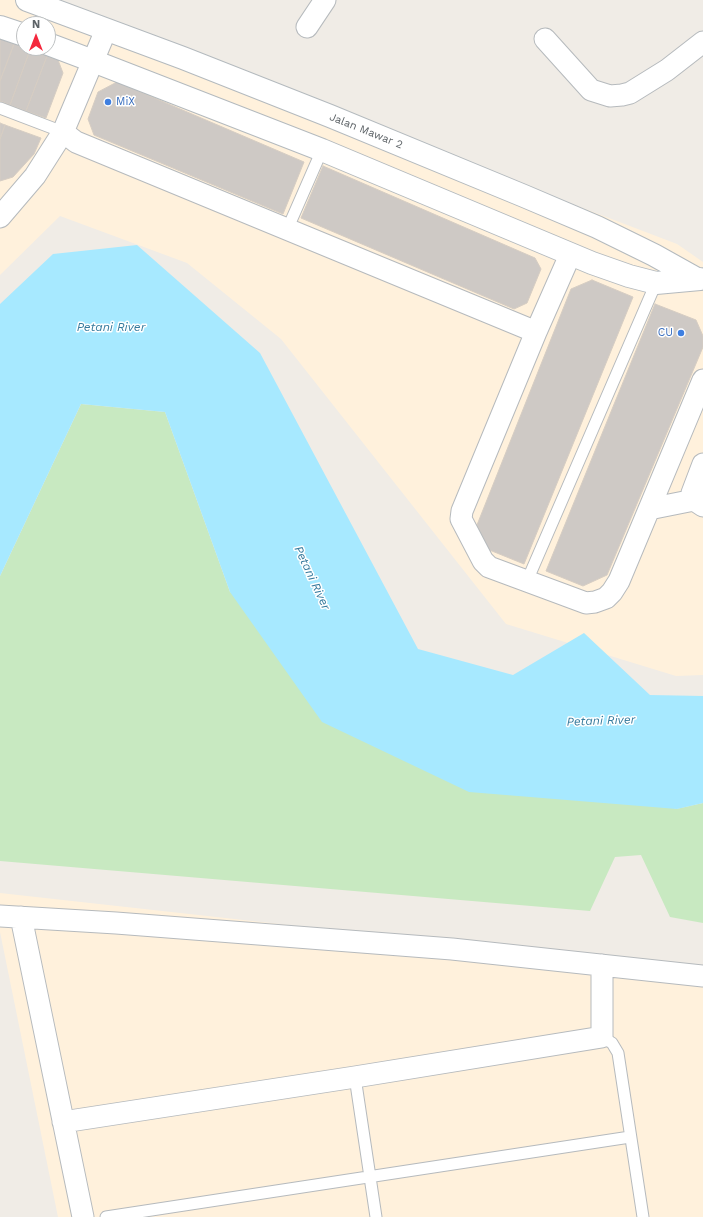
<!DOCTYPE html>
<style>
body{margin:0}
#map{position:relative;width:703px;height:1217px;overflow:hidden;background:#f0ece6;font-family:"Work Sans",sans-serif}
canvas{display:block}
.north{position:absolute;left:16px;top:16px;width:40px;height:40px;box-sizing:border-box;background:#fff;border:1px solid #bec1c2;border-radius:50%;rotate:0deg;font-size:11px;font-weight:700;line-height:16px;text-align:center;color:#5d6367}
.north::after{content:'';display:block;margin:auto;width:14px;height:18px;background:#f4283d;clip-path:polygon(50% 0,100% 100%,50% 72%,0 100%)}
</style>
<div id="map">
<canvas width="703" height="1217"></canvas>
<div class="north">N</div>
</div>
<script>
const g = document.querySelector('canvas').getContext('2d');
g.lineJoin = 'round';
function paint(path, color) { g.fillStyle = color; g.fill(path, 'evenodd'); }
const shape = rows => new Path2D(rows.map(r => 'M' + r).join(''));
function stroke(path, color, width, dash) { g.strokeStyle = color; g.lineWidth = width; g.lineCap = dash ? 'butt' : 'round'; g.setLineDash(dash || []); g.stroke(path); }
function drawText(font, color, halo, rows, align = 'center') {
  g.font = font + ' "Work Sans",sans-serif'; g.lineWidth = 3; g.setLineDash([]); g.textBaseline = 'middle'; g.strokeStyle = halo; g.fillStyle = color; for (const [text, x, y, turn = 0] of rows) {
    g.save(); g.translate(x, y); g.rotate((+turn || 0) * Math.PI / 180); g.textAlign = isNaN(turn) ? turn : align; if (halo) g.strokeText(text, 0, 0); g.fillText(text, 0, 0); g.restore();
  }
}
paint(shape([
 [0,0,38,0,677,244,703,262,703,675,676,676,506,624,281,339,187,263,60,216,0,275],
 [24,24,48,24,48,48,24,48],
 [0,893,703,971,703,1217,58,1217,0,932]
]), '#fff1dc');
paint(shape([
 [81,404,165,412,230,592,676,809,703,803,703,923,670,917,641,855,615,857,590,911,0,861,0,576]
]), '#c8e9c1');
paint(shape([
 [137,245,260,353,418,649,513,675,584,633,650,695,703,696,703,803,677,809,469,792,322,722,230,592,165,412,81,404,0,576,0,304,53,254]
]), '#a7e9ff');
const building = shape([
 [0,39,14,44,0,81,0,39],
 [14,44,30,50,10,105,0,101,0,81,14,44],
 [30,50,47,56,26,111,10,105,30,50],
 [47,56,58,60,63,73,46,118,26,111,47,56],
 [117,82,304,162,283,214,94,135,88,119,98,92,117,82],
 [0,123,5,125,0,139,0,123],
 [5,125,41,138,34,154,13,177,0,181,0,139,5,125],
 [323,166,535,258,541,269,527,303,514,309,301,218,323,166],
 [592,280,633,297,524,564,487,549,477,525,571,289,592,280],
 [655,304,696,320,703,336,703,347,607,575,583,586,546,571,655,304]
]);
paint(building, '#cec9c5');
stroke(building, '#d6cdc3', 1);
const lane = shape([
 [0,108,63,132],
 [287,230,322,150],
 [527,581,656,283],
 [602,1037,612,1043,618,1053,643,1217],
 [355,1077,376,1217],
 [106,1217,630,1137]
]);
const street = shape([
 [307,27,325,0],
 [545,39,591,90,610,96,622,95,630,93,667,70,703,42],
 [63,132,76,142,536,332],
 [0,217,35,176,63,132,106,30],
 [570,255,536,332,462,511,461,519,483,561,489,567,586,603,595,602,606,598,612,592,619,581,703,380],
 [703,464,692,493,694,500,703,506],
 [649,509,694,500],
 [0,916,116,923,452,949,703,976],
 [21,917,83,1217],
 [63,1122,355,1077,602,1037,602,965]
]);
const secondary = shape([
 [27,0,183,58,330,116,524,196,597,227,654,255,697,279],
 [0,27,24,35],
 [48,44,93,61,322,150,592,263,629,276,656,283,700,279]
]);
stroke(lane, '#b6babd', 13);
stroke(street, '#b6babd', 23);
stroke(secondary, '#b4babe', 24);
stroke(lane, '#fff', 11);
stroke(street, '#fff', 21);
stroke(secondary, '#fff', 22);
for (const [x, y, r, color] of [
 [108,102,4,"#3f7fe0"],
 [681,333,4,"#3f7fe0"]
]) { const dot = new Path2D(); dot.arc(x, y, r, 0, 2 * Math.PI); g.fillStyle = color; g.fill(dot); stroke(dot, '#fff', 1.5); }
drawText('11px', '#366cbe', '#fff', [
 ["MiX",116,102],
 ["CU",673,333,"right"]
], 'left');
drawText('11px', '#5d6367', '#fff', [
 ["Jalan Mawar 2",366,131,22]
]);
drawText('italic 12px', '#357a9d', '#fff', [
 ["Petani River",111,327],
 ["Petani River",312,578,65],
 ["Petani River",601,721,-2]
]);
</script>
